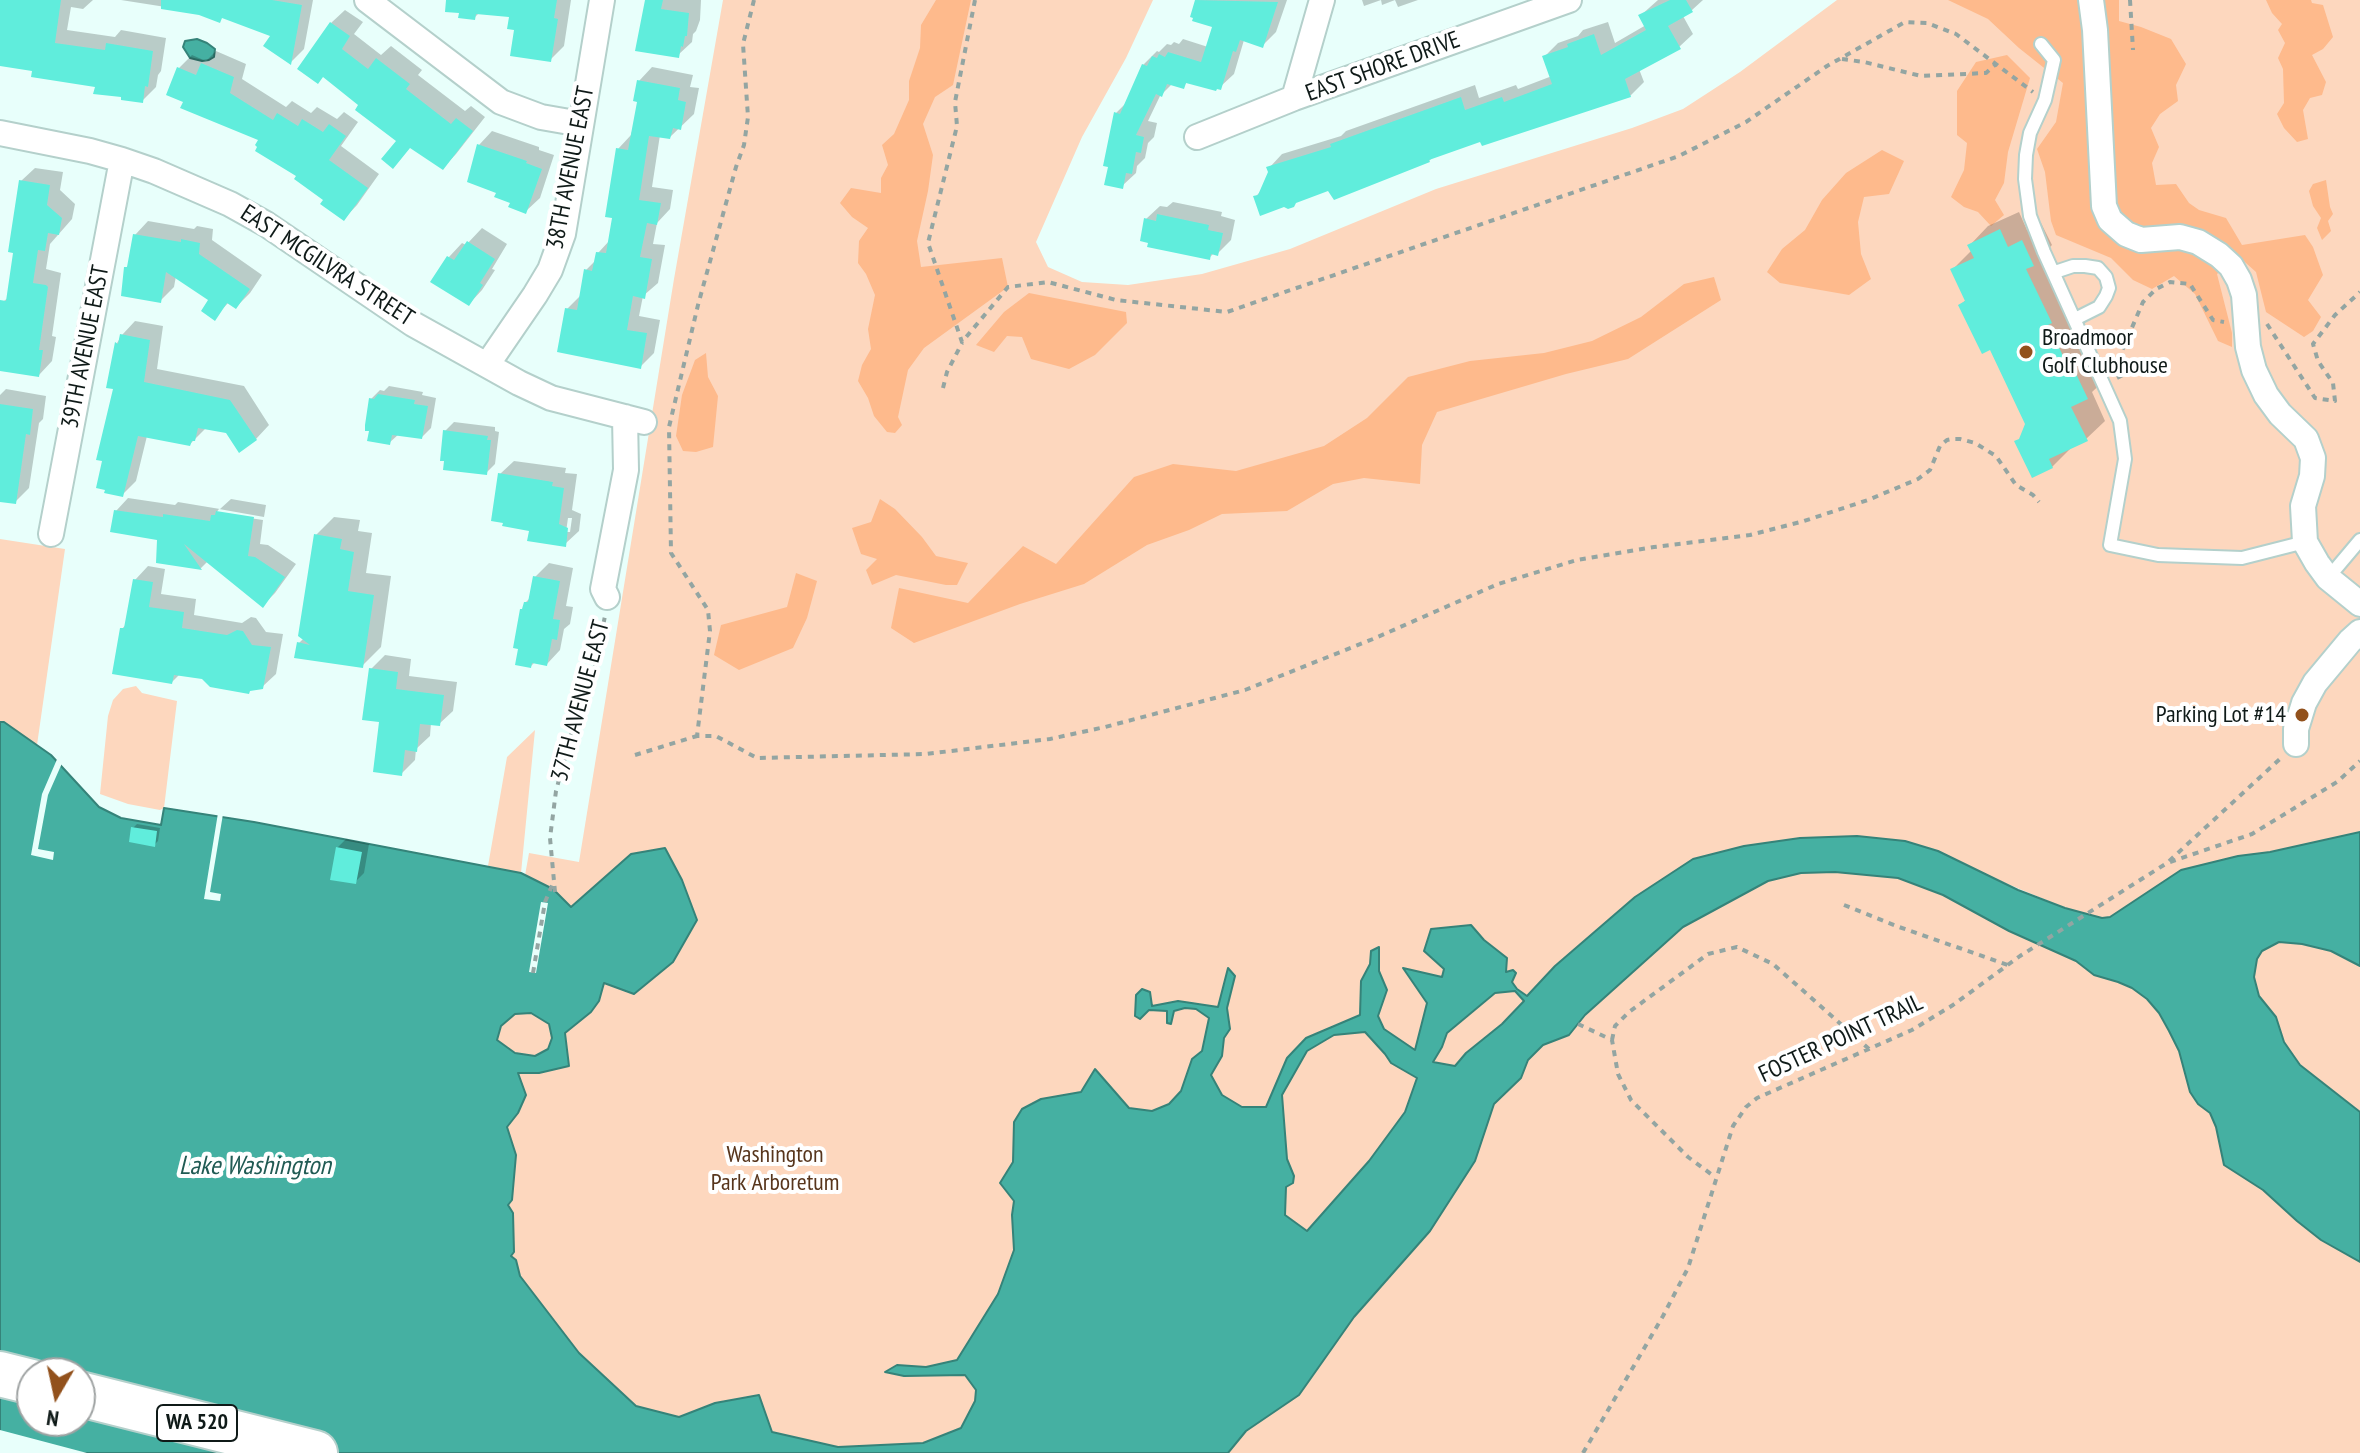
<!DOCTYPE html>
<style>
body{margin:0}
#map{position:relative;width:2360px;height:1453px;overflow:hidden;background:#e8fffb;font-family:"PT Sans Narrow",sans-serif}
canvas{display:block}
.north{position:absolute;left:16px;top:1357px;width:80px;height:80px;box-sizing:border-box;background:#fff;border:2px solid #9fa3a3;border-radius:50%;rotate:189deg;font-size:22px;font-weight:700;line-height:32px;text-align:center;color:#0f1a18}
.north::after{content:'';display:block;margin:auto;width:28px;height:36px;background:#92511c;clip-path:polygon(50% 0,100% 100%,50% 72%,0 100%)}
</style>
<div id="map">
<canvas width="2360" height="1453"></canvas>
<div class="north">N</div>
</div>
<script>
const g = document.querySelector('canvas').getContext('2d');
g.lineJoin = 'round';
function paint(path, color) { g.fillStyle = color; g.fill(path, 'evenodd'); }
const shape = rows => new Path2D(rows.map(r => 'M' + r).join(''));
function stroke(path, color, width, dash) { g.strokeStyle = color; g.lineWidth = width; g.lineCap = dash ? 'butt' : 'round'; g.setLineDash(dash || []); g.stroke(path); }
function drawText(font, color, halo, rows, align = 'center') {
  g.font = font + ' "PT Sans Narrow",sans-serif'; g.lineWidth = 8; g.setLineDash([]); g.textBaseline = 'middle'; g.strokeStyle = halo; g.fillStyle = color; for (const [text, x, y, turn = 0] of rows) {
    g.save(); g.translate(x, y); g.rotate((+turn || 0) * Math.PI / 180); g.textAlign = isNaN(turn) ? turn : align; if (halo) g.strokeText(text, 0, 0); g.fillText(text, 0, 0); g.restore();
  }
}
paint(shape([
 [723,0,1153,0,1126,58,1082,137,1036,242,1048,267,1082,282,1128,285,1202,274,1290,249,1436,189,1632,128,1683,109,1740,72,1837,0,2360,0,2360,891,2288,864,2270,852,2238,856,2181,870,2110,917,2102,918,2065,908,1905,841,1857,836,1800,838,1744,846,1693,859,1635,897,1555,966,1527,996,1517,989,1506,972,1507,958,1484,940,1471,925,1444,970,1442,977,1404,969,1427,1002,1415,1051,1384,1029,1378,1016,1387,990,1379,971,1379,948,1371,951,1370,964,1361,981,1360,1015,1287,1058,1266,1107,1242,1107,1222,1095,1211,1075,1222,1056,1224,1038,1230,1029,1227,1008,1235,976,1229,969,1218,1007,1195,1003,1154,1006,1136,995,1135,1015,1142,1017,1149,1010,1174,1011,1185,1008,1196,1009,1209,1018,1202,1051,1192,1059,1181,1091,1169,1104,1152,1111,1129,1108,1081,1092,1041,1099,1014,1122,1013,1162,1035,1205,972,1369,904,1376,965,1375,976,1390,975,1401,961,1428,951,1431,924,1451,388,1453,437,1007,673,962,697,920,682,880,665,848,631,854,571,907,521,898,529,853,579,862,674,279],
 [0,539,65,549,37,745,4,722,0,722],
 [136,686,142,693,177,701,164,808,160,810,128,804,100,794,108,716,113,700,123,689],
 [535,730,521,873,488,866,507,757],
 [1835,872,1898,878,1943,895,2009,931,2076,961,2084,968,2130,957,2360,1234,2360,1453,1164,1453,1430,1231,1475,1161,1494,1104,1521,1078,1528,1060,1543,1045,1569,1035,1585,1015,1683,927,1768,881,1801,873],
 [2360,916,2360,1210,2205,944],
 [1515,991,1525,1000,1502,1024,1466,1053,1455,1066,1432,1062,1442,1047,1447,1033,1495,993],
 [1365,1031,1385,1054,1391,1063,1424,1071,1433,1097,1308,1257,1275,1217,1282,1095,1307,1051,1334,1035]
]), '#fdd7be');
paint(shape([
 [936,0,971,0,953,85,935,97,923,124,933,155,928,191,917,241,921,267,1002,258,1008,287,924,348,908,370,898,417,902,425,895,433,887,432,874,416,868,398,858,381,862,365,871,349,868,329,875,295,866,274,858,263,859,241,868,228,852,217,840,203,851,188,881,193,881,178,888,165,882,145,894,134,909,100,909,81,920,48,921,25],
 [1948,0,2119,0,2119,21,2141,27,2171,39,2186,64,2176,85,2178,101,2160,114,2151,128,2159,147,2152,163,2156,185,2176,184,2189,203,2199,210,2226,218,2242,245,2305,235,2313,247,2323,275,2308,300,2321,317,2313,331,2304,337,2266,312,2256,272,2237,255,2217,274,2232,333,2232,347,2218,341,2195,294,2174,276,2152,289,2133,280,2111,258,2056,235,2051,221,2045,172,2037,149,2056,122,2063,83,2019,48,1988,19],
 [2266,0,2311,0,2312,3,2323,5,2333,37,2323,49,2312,55,2326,82,2322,95,2310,98,2303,110,2308,139,2297,142,2284,128,2277,114,2284,103,2283,69,2278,58,2285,43,2278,30,2282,24,2272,13],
 [2007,55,2030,78,2008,152,2004,183,1995,200,2004,215,1991,226,1978,212,1964,207,1951,197,1964,170,1967,143,1957,135,1957,91,1976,62],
 [1882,150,1904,161,1889,194,1864,197,1858,222,1861,254,1871,279,1849,295,1780,283,1767,272,1782,249,1805,230,1822,200,1846,173],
 [2326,180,2330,207,2333,214,2328,221,2331,231,2322,240,2317,228,2321,218,2313,206,2309,191,2313,184],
 [1714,277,1721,300,1628,359,1566,374,1437,412,1422,445,1420,484,1364,478,1333,484,1287,511,1222,514,1189,530,1147,545,1084,584,1020,604,914,643,891,628,899,588,968,603,1023,546,1056,564,1134,477,1173,464,1236,471,1324,446,1367,418,1408,377,1470,361,1544,353,1592,341,1641,317,1684,284],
 [1029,293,1126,312,1127,323,1095,355,1069,369,1031,359,1022,337,1007,336,994,352,976,345,1004,312],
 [706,353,708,377,718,396,713,447,696,452,683,451,676,436,682,395,695,360],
 [880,499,895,509,922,537,936,556,968,563,957,585,946,585,896,575,872,585,866,570,877,559,861,554,852,528,871,522],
 [796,573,817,581,807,618,793,648,739,670,714,655,721,625,787,607]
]), '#feba8c');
const water = shape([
 [197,39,207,43,215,49,214,57,209,60,202,61,190,58,183,47,185,41,197,39],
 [0,722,4,722,51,755,99,807,121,818,161,825,164,808,254,822,521,873,553,889,571,907,631,854,665,848,682,880,697,920,673,962,634,994,604,983,599,1001,591,1012,565,1033,569,1066,539,1073,518,1073,526,1095,518,1113,507,1127,516,1155,512,1200,508,1205,513,1213,514,1252,511,1256,516,1260,520,1276,579,1353,636,1406,679,1417,715,1403,759,1395,772,1432,838,1447,923,1443,961,1428,975,1401,976,1390,965,1375,904,1376,885,1372,897,1365,926,1367,957,1360,998,1294,1014,1250,1012,1215,1014,1201,1000,1183,1013,1162,1014,1122,1022,1109,1041,1099,1081,1092,1095,1069,1129,1108,1152,1111,1169,1104,1181,1091,1192,1059,1202,1051,1209,1018,1196,1009,1185,1008,1174,1011,1171,1024,1167,1023,1167,1011,1149,1010,1140,1019,1135,1016,1136,995,1142,989,1150,992,1152,1006,1178,1001,1218,1007,1228,968,1235,976,1227,1008,1230,1029,1224,1038,1222,1056,1211,1075,1222,1095,1242,1107,1266,1107,1287,1058,1306,1038,1360,1015,1361,981,1370,964,1371,951,1379,947,1379,971,1387,990,1378,1016,1384,1029,1415,1050,1427,1003,1403,968,1442,977,1444,969,1424,951,1431,929,1471,925,1484,940,1507,958,1506,972,1513,970,1516,973,1512,982,1517,989,1527,996,1555,966,1635,897,1693,859,1744,846,1800,838,1857,836,1905,841,1938,851,2018,890,2065,908,2102,918,2110,917,2181,870,2238,856,2270,852,2360,832,2360,966,2331,951,2302,944,2279,942,2262,951,2257,959,2254,977,2259,996,2276,1017,2284,1042,2300,1065,2360,1112,2360,1262,2321,1240,2297,1221,2263,1190,2224,1165,2216,1127,2210,1113,2198,1104,2190,1092,2179,1051,2169,1031,2159,1013,2147,999,2132,988,2118,982,2094,975,2076,961,2009,931,1943,895,1898,878,1835,872,1801,873,1768,881,1683,927,1585,1015,1569,1035,1543,1045,1528,1060,1521,1078,1494,1104,1475,1161,1430,1231,1354,1317,1299,1395,1246,1431,1228,1453,0,1453,0,722],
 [1515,991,1524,1001,1502,1024,1466,1053,1455,1066,1433,1062,1442,1047,1447,1033,1495,993,1515,991],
 [531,1013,549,1024,552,1038,548,1049,535,1056,515,1053,497,1040,501,1026,515,1014,531,1013],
 [1365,1032,1385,1054,1391,1063,1417,1078,1405,1112,1369,1161,1307,1231,1285,1215,1286,1187,1293,1183,1294,1176,1287,1159,1282,1095,1307,1051,1334,1035,1365,1032],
 [32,1373,80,1373,80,1421,32,1421,32,1373]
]);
paint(water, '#45b0a2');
stroke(water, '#358379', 2);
paint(shape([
 [58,757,63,761,48,795,38,849,54,852,53,860,31,855,42,794],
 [218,813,223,814,210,892,221,894,220,901,204,899],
 [541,902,548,903,536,973,529,972],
 [0,1430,87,1453,0,1453]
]), '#e8fffb');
paint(shape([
 [15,0,93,0,83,9,71,7,67,30,115,37,121,30,166,38,161,71,158,75,156,87,142,101,97,85,34,69,0,64,0,16],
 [121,0,313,0,304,49,291,62,273,35,223,16],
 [456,0,571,0,564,46,551,59,516,28,511,15,479,13,474,18],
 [647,0,701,0,700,20,696,31,693,34,692,42,678,55],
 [1197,0,1287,0,1276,32,1262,46,1244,40,1234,74,1220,87,1188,81,1183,87,1173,83,1160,96,1148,121,1157,123,1154,137,1148,143,1145,158,1137,166,1136,173,1122,186,1116,113,1127,102,1143,65,1157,51,1159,52,1167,44,1171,45,1174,42,1179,44,1183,39,1208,47,1215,26,1192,16],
 [1362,0,1418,0,1398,7,1395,0,1382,5,1381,0,1364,6],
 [1658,0,1703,0,1692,10,1683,16,1693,34,1679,47,1639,69,1644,82,1630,96,1481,139,1434,156,1429,161,1329,189,1256,196,1263,189,1270,172,1269,168,1282,154,1341,136,1346,131,1475,85,1479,98,1516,85,1518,89,1552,76,1545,56,1558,43,1578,36,1583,30,1608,22,1615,43,1646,25,1640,16],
 [345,10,363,22,354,34,381,55,391,46,422,70,418,75,465,111,471,106,485,117,456,154,443,168,399,140,361,105,331,23],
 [216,51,246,64,242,79,286,107,292,101,311,113,317,107,337,119,344,112,358,122,341,146,379,174,357,205,344,219,261,139,186,101,179,68,192,55,206,61],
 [652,67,693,75,690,87,699,88,694,114,670,137,660,135,652,187,673,190,670,209,657,223,653,244,665,245,658,283,643,296,639,316,660,320,654,353,640,367,567,309,582,294,586,270,597,259,598,253,610,240,614,216,618,149,631,135,640,100,639,81],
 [492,131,539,147,539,150,554,155,540,198,526,211,498,192,479,145],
 [35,168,63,172,60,190,75,204,72,219,50,244,46,269,61,273,52,336,56,337,52,361,39,375,0,369,0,329,4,301,9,297,21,181],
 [1173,202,1222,212,1221,216,1235,220,1231,240,1217,254,1214,253,1209,258,1150,241,1146,219,1160,206,1167,207],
 [2019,212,2027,230,2041,223,2052,245,2045,252,2106,379,2092,392,2105,421,2086,439,2071,448,2052,467,2023,435,2028,424,1991,347,1960,305,1967,299,1953,269,1972,250,1970,245,1988,226],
 [148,221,194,229,197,226,213,229,212,240,262,275,250,293,236,307,229,302,214,318,211,300,176,276,174,287,160,301,126,268,130,263,135,235],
 [482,228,507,244,492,269,495,270,482,290,469,304,433,281,449,257,462,243,466,245],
 [135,321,163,326,157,369,244,386,269,425,256,439,206,428,190,444,147,436,136,481,122,495,116,388,117,343,122,335],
 [389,386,423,392,422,395,436,398,431,428,422,437,399,434,389,443,371,399,380,390,384,391],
 [6,389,46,396,43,419,39,423,29,488,15,502,0,500,0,395],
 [454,422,495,427,495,431,499,432,495,464,486,473,445,431],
 [514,461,566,468,565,473,577,474,572,510,581,514,579,531,565,544,531,529,500,474],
 [568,518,572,518,570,532,566,532],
 [128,498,175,505,178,502,220,509,231,499,266,505,264,517,219,509,216,513,263,520,260,544,268,545,296,564,275,593,263,605,208,561,201,568,158,561,159,538,116,511],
 [334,517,360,520,358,531,372,533,366,573,391,576,381,647,362,666,299,643,304,638,316,535],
 [549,563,573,568,566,606,573,607,570,624,564,629,560,650,547,664,535,662,531,666,525,603,532,596,535,577],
 [148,566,165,569,161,594,196,599,194,615,242,623,251,617,256,618,266,632,283,634,276,674,262,687,180,674,172,682,122,629,127,623,135,580],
 [385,655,411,659,409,676,457,682,453,711,439,724,431,723,430,736,416,749,415,760,401,774,382,721,371,669],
 [137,824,160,828,158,841,154,845,133,828],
 [346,839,369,844,364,873,355,882,337,848]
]), '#0003');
paint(shape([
 [0,0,61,0,55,43,105,50,106,43,153,51,148,87,145,86,143,103,121,100,121,97,93,94,95,87,31,77,32,71,0,66],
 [161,0,272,0,302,5,291,65,263,46,270,36,222,18,220,23,199,15,161,9],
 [446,0,557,0,554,18,558,19,551,62,510,56,514,30,507,29,509,17,476,14,475,20,458,18,459,13,445,12],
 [645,0,663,0,661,9,689,13,687,36,685,36,683,47,681,46,679,58,635,51],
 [1195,0,1278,2,1263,48,1240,40,1236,52,1233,51,1221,90,1217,89,1216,91,1186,83,1184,89,1167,84,1162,97,1156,94,1136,135,1144,137,1141,153,1136,152,1132,174,1126,173,1123,189,1104,185,1108,167,1103,166,1114,112,1120,114,1142,64,1147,66,1152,56,1157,58,1159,54,1165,57,1168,52,1201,62,1212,27,1192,21,1193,18,1190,17],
 [1670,0,1686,0,1693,12,1668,26,1681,49,1625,79,1631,97,1482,146,1480,142,1429,160,1430,162,1334,200,1328,191,1296,203,1294,207,1288,209,1284,207,1260,216,1253,196,1258,195,1268,172,1266,167,1331,147,1330,144,1461,97,1465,110,1502,97,1504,102,1552,84,1542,56,1568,47,1567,44,1594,34,1601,55,1646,30,1638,15],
 [330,22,350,36,342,49,368,69,376,58,410,84,406,89,451,124,456,118,473,131,443,170,410,148,393,169,381,159,396,141,355,110,358,105,323,77,318,84,297,69],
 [201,63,234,77,230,93,273,120,277,113,298,126,302,119,323,132,329,124,346,136,329,160,368,188,344,221,320,204,323,200,294,179,296,176,255,151,257,147,255,145,258,140,180,108,183,102,166,95,177,67,196,75],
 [637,80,680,88,678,100,686,102,681,130,673,128,670,139,649,136,639,200,661,203,657,225,647,223,640,257,652,259,645,299,633,296,627,330,647,333,641,369,557,352,565,308,577,310,584,269,592,271,596,252,606,253,612,218,605,217,616,148,628,150,637,102,633,101],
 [477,144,527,161,526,163,542,169,526,214,508,207,510,203,494,197,496,193,467,182],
 [19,180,50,185,47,205,62,218,59,235,48,233,45,251,38,250,33,283,46,285,48,287,39,350,43,350,39,377,0,371,0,300,6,301,13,253,8,252],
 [1157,214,1209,225,1208,230,1223,233,1218,256,1211,254,1210,260,1147,247,1148,243,1140,241,1144,218,1156,221],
 [2000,229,2008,247,2022,240,2034,266,2026,269,2052,323,2048,325,2066,362,2070,361,2088,399,2071,407,2088,441,2049,459,2053,468,2032,478,2014,441,2019,439,2025,424,1990,350,1982,354,1958,305,1965,301,1950,269,1974,258,1967,245],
 [133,234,181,242,181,239,200,243,199,254,250,289,236,309,227,303,215,321,201,311,208,300,166,272,161,303,121,296,124,267,127,267],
 [467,241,495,259,480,283,483,285,469,306,430,282,447,256,454,260],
 [120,334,150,340,144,382,230,400,257,440,239,453,226,433,198,428,195,441,192,441,190,446,138,436,123,497,104,493,105,490,96,488,102,461,96,460,113,389,106,388,115,342,118,344],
 [378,394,415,400,414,404,428,406,422,439,392,435,390,445,367,441,369,431,365,431,365,425,369,398,374,399],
 [0,404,33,409,30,435,26,434,16,504,0,502],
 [443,430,488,436,487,440,491,440,487,475,443,470,444,461,440,461],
 [498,473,553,482,552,486,564,488,559,524,568,528,566,547,527,541,529,531,502,526,503,523,491,521],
 [114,510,163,517,163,514,210,521,211,515,215,515,216,511,254,517,248,556,255,557,285,577,263,608,184,544,202,570,156,563,157,540,110,532],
 [314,534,342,539,340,549,354,552,348,591,374,595,363,668,294,658,297,642,310,645,298,636],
 [533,576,560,581,553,619,560,620,557,640,552,639,547,666,532,663,531,668,515,665,518,649,513,648,520,609,522,609,524,602,528,602],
 [133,579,153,582,149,607,184,612,182,628,227,635,237,630,243,631,252,645,271,647,263,689,250,691,249,694,210,687,202,679,174,675,172,684,112,674,120,628,124,628],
 [369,668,398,672,396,689,444,695,440,726,420,724,417,752,405,750,402,776,373,772,379,722,362,720],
 [131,827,157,831,155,847,129,842],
 [336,847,362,852,356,884,330,880]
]), '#60eddc');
const service = shape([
 [2041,44,2054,60,2045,100,2030,133,2026,155,2025,179,2030,216,2044,252,2120,421,2125,459,2110,545,2158,555,2242,558,2305,542],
 [2055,272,2073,266,2085,266,2098,268,2106,277,2109,288,2106,296,2099,307,2075,319],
 [2328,578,2360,540]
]);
const minor = shape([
 [367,0,501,102,541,117,581,124],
 [2091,0,2095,30,2104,206,2110,220,2126,234,2141,240,2180,237,2198,242,2219,255,2231,266,2239,280,2244,295,2248,347,2254,370,2266,395,2280,414,2306,439,2313,458,2312,476,2303,506,2305,542,2317,563,2328,578,2360,604],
 [1294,98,1322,0],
 [0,133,90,151,122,160,154,171,230,204,266,224,413,324,519,383,551,398,644,422],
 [1197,137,1294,98,1569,0],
 [487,365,535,295,550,270,563,234,602,0],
 [51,534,122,160],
 [607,597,603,589,626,470,625,417],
 [2296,744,2296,729,2304,703,2315,683,2350,641,2360,632]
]);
const motorway = shape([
 [0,1374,32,1382],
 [80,1394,315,1453]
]);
stroke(service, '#b4d0cb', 16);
stroke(minor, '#b4d0cb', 28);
stroke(motorway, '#b4d0cb', 48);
stroke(shape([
 [754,0,743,44,748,117,744,145,736,167,698,305,669,427,671,553,708,610,710,631,697,736,716,736,757,758,926,754,1050,739,1105,727,1245,690,1373,639,1498,584,1577,560,1654,547,1750,535,1804,521,1868,500,1918,479,1930,470,1940,446,1947,440,1952,439,1960,439,1975,443,1996,456,2016,485,2033,495,2039,502],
 [975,0,955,102,957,126,928,243,962,342,1008,287,1048,282,1116,300,1227,312,1679,156,1746,122,1827,66,1905,22,1927,23,1956,34,2033,92],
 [2130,0,2133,50],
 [1842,59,1864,62,1921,76,1986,73,1995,65],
 [2267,324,2315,398,2335,401,2333,383,2318,361,2313,344,2335,315,2360,292],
 [2117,378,2127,373,2121,353,2143,302,2156,289,2170,282,2190,284,2213,320,2224,322],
 [943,388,947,372,962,343],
 [635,755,697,736],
 [2170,862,2252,834,2337,782,2360,761],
 [555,892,550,838,556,791,574,724,593,676,605,616],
 [1844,905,1899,927,2008,965],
 [533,973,545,902,553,883],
 [1578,1024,1612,1040,1618,1074,1631,1100,1688,1157,1715,1177],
 [1612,1040,1615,1026,1629,1012,1708,954,1737,947,1773,964,1869,1049],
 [1583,1453,1663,1316,1688,1268,1733,1126,1746,1107,1757,1098,1912,1030,1953,1005,2020,956,2167,863,2282,757]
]), '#93a5a2', 4, [6, 6]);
stroke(service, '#fff', 12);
stroke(minor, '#fff', 24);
stroke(motorway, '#fff', 44);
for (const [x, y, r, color] of [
 [2026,352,8,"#92511c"],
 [2302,715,8,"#92511c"]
]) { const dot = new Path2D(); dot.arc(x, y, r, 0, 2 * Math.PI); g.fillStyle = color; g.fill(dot); stroke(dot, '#fff', 3); }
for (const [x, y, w] of [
 [197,1423,80]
]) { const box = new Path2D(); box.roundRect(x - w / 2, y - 18, w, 36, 6); g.fillStyle = '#fff'; g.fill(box); stroke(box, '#0f1a18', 2); }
drawText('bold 22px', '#0f1a18', null, [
 ["WA 520",197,1423]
]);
drawText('24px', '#0f1a18', '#fff', [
 ["EAST SHORE DRIVE",1383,67,-20],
 ["38TH AVENUE EAST",571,168,-79],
 ["EAST MCGILVRA STREET",327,266,33],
 ["39TH AVENUE EAST",86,347,-79],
 ["37TH AVENUE EAST",581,701,-75],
 ["FOSTER POINT TRAIL",1841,1039,-25]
]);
drawText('24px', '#0f1a18', '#fff', [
 ["Broadmoor",2042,338],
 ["Golf Clubhouse",2042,366],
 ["Parking Lot #14",2286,715,"right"]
], 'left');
drawText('24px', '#57351c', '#fff', [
 ["Washington",775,1155],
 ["Park Arboretum",775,1183]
]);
drawText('italic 26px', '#215b54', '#fff', [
 ["Lake Washington",255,1167]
]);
</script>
